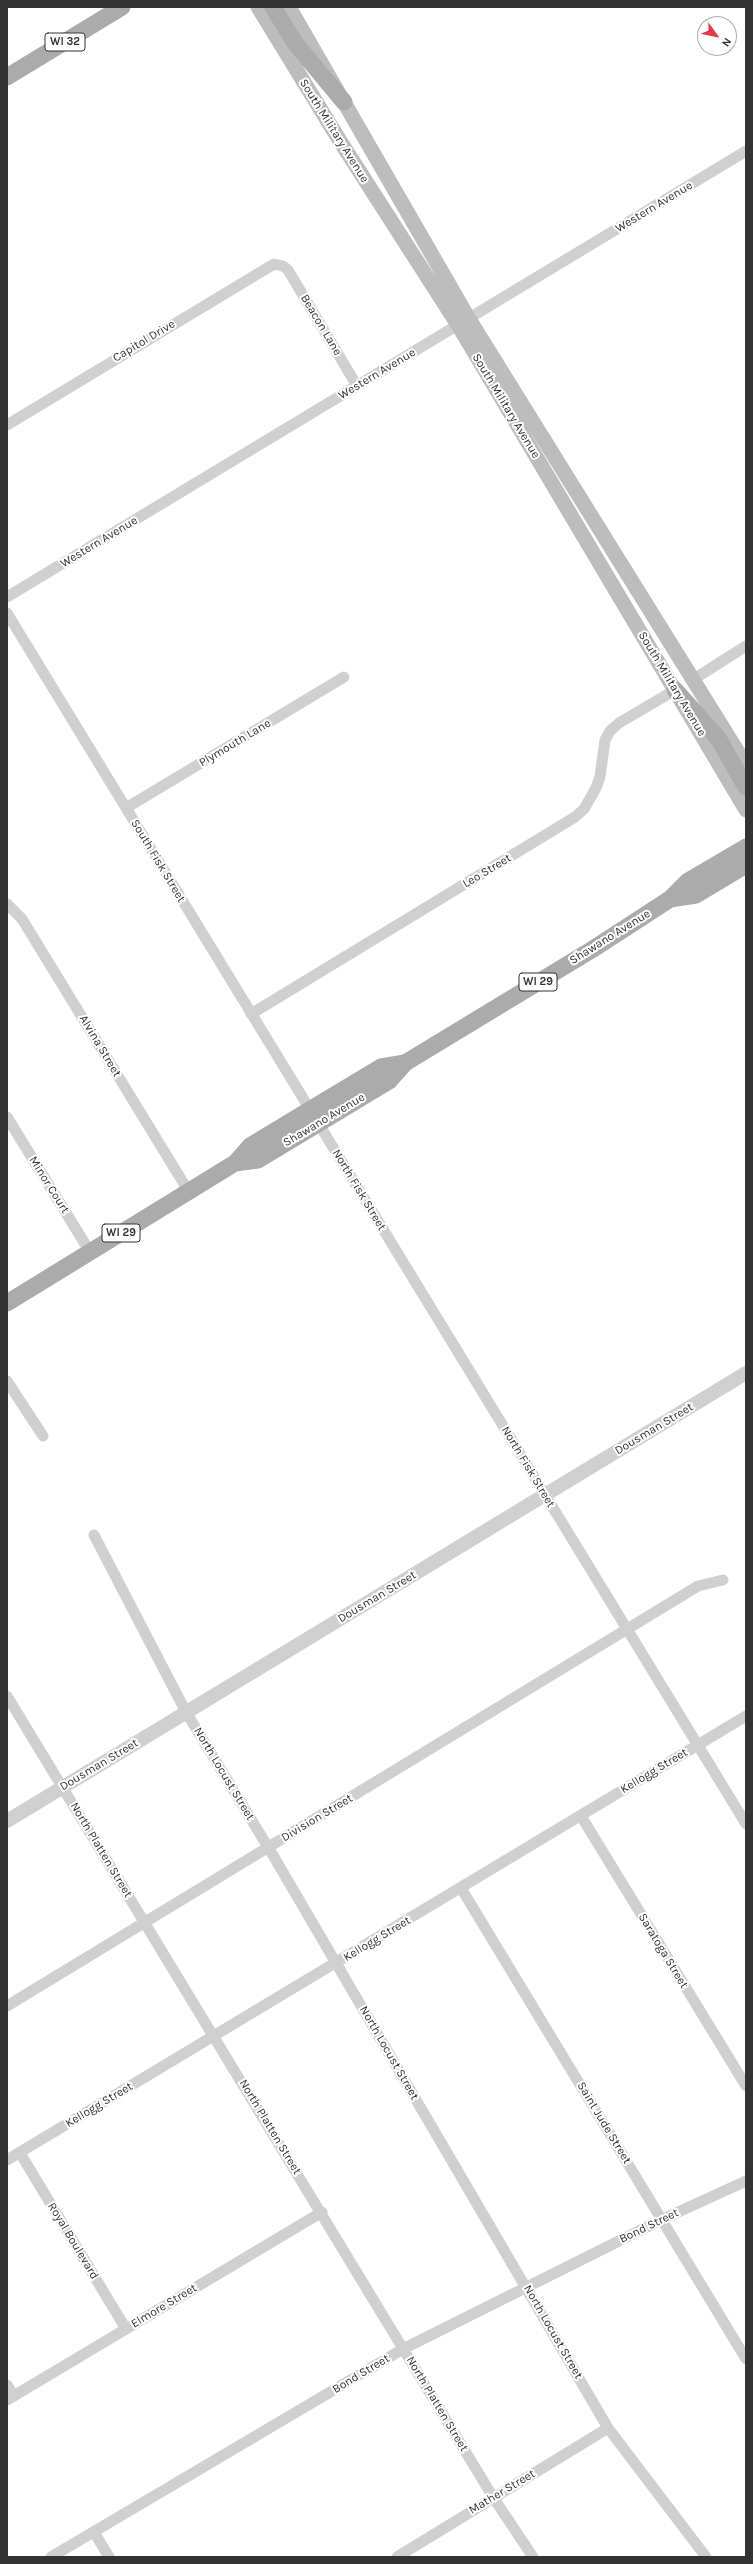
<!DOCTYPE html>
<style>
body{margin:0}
#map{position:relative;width:753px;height:2564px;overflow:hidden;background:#fff;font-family:Karla,sans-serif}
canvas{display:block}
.frame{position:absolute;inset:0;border:8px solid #333;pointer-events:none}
.north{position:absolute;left:697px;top:16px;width:40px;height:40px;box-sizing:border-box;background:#fff;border:1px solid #adadad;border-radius:50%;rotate:123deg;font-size:11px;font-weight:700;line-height:16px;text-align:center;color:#333}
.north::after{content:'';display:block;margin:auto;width:14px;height:18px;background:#e63946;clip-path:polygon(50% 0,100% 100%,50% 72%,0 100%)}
</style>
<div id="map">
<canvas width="753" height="2564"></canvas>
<div class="frame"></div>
<div class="north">N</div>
</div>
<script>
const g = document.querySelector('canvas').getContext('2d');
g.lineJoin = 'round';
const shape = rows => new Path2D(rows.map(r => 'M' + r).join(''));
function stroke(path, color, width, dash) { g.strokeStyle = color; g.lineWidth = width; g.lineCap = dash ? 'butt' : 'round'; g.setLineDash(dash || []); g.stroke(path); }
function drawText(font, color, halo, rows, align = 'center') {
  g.font = font + ' Karla,sans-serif'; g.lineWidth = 4; g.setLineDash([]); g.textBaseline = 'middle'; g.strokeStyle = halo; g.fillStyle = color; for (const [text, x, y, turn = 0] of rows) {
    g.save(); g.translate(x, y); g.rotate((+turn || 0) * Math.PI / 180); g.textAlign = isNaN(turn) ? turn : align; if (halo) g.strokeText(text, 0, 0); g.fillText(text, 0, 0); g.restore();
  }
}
stroke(shape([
 [7,425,274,264,283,266,288,270,357,386],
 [7,597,746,151],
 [7,613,746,1824],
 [694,679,746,646],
 [126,808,344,677],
 [7,904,22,919,189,1192],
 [251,1014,575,817,584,809,596,788,600,777,605,740,610,731,619,723,675,690],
 [7,1117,90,1252],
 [7,1381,43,1436],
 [94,1535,186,1712,274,1857,608,2428,706,2557],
 [7,1696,493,2497,533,2557],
 [581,1816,746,2086],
 [461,1888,746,2359],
 [7,2006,698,1586,723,1580],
 [20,2153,126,2329],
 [7,2160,746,1716],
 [7,2385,14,2396],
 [7,2400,322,2212],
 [94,2532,109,2557],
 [51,2557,403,2349,663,2219,746,2181],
 [397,2557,608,2428]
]), '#d0d0d0', 11);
stroke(shape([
 [7,1821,746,1373]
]), '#d0d0d0', 14);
stroke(shape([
 [258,7,340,141,458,325,746,810],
 [289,7,469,319,746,765]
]), '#bdbdbd', 15);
stroke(shape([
 [273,7,295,43,344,102],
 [7,77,122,7],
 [675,690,718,738,746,787],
 [670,899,696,895,746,865],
 [235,1163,258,1160,389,1081,405,1063,593,949,670,899,688,881,746,847],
 [7,1303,235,1163,250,1146,321,1103,381,1067,405,1063]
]), '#ababab', 17);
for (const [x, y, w] of [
 [65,42,40],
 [538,982,38],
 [121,1233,38]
]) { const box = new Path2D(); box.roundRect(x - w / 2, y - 9, w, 18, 3); g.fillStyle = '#fff'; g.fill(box); stroke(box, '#333', 1); }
drawText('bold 11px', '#333', null, [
 ["WI 32",65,42],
 ["WI 29",538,982],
 ["WI 29",121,1233]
]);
drawText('12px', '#333', '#fff', [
 ["South Military Avenue",334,131,58],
 ["Western Avenue",654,207,-31],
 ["Beacon Lane",321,325,59],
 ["Capitol Drive",144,341,-31],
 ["Western Avenue",377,374,-31],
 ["South Military Avenue",506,406,59],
 ["Western Avenue",99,542,-31],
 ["South Military Avenue",672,684,59],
 ["Plymouth Lane",235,743,-31],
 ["South Fisk Street",158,861,59],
 ["Leo Street",487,871,-31],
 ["Shawano Avenue",610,937,-32],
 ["Alvina Street",100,1046,59],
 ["Shawano Avenue",324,1120,-31],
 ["Minor Court",49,1185,58],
 ["North Fisk Street",359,1190,59],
 ["Dousman Street",654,1429,-31],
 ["North Fisk Street",528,1467,59],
 ["Dousman Street",377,1597,-31],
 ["Dousman Street",99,1765,-31],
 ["Kellogg Street",654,1771,-31],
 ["North Locust Street",224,1774,59],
 ["Division Street",317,1818,-31],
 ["North Platten Street",101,1850,59],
 ["Kellogg Street",377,1939,-31],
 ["Saratoga Street",663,1951,59],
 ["North Locust Street",389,2053,60],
 ["Kellogg Street",99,2105,-31],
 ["Saint Jude Street",604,2123,59],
 ["North Platten Street",270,2127,59],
 ["Bond Street",649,2226,-26],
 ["Royal Boulevard",73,2241,59],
 ["Elmore Street",164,2306,-31],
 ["North Locust Street",553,2332,60],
 ["Bond Street",361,2374,-31],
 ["North Platten Street",437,2404,59],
 ["Mather Street",502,2492,-31]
]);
</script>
